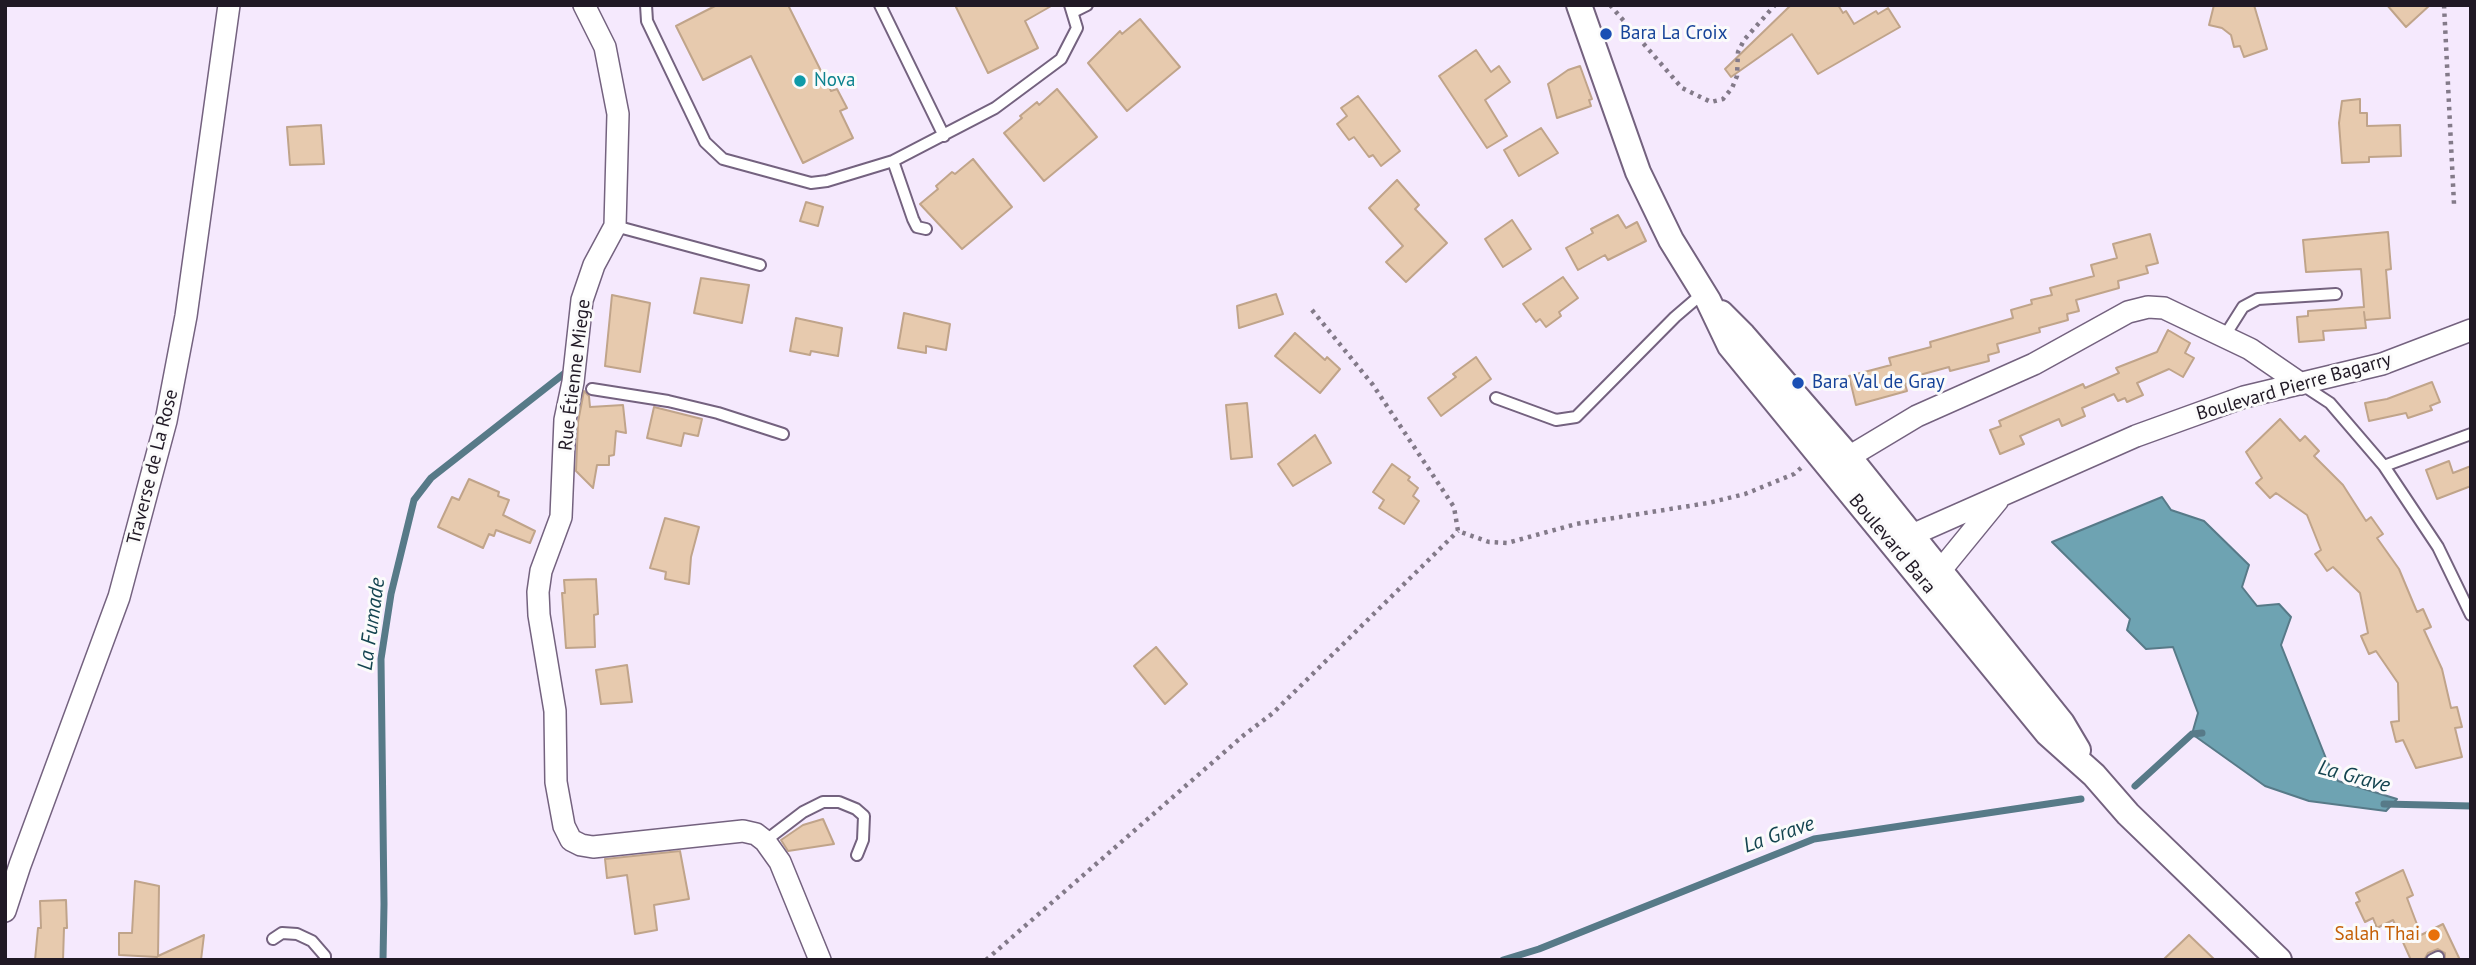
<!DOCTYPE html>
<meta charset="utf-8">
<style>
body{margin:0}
#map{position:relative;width:2476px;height:965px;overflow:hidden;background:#f5e9fd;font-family:"PT Sans",sans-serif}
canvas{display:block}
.frame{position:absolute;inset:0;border:7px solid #201925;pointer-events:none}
</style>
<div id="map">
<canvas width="2476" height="965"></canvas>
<div class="frame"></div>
</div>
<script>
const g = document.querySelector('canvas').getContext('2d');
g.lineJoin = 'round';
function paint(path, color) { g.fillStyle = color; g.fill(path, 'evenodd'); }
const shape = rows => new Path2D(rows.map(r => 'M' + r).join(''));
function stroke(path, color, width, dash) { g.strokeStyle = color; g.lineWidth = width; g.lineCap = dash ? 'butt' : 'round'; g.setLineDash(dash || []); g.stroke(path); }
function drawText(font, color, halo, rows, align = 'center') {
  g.font = font + ' "PT Sans",sans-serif'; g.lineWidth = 6; g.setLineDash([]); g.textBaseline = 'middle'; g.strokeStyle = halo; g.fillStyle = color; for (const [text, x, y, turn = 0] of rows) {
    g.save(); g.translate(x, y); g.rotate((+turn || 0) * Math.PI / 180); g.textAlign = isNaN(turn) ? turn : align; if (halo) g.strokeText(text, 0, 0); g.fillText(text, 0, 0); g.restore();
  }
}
const water = shape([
 [2162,497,2171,510,2204,521,2249,565,2242,587,2257,606,2279,604,2291,617,2281,645,2327,761,2338,781,2397,799,2386,811,2309,801,2265,786,2192,734,2198,713,2173,647,2146,649,2127,630,2130,619,2052,542,2162,497]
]);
paint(water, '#6ea3b2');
stroke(water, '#577a88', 2);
stroke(shape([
 [2135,786,2192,734,2202,733],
 [2384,804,2471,806],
 [383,960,384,904,381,659,391,594,414,500,431,478,570,369],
 [1503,960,1539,949,1814,839,2081,799]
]), '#577a88', 7);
const building = shape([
 [717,5,788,5,831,91,837,89,847,108,840,111,853,138,803,163,751,56,703,80,676,26,717,5],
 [955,5,1053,5,1025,21,1038,48,988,73,955,5],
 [1791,5,1838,5,1843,13,1846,11,1854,24,1876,11,1878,14,1888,8,1900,27,1818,74,1792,34,1731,77,1725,69,1791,5],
 [2214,5,2254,5,2267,49,2244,57,2240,46,2234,47,2231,35,2222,28,2209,25,2214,5],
 [2387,5,2430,5,2406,27,2387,5],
 [1140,19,1180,67,1127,111,1088,63,1120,31,1122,34,1140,19],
 [1476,50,1491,72,1499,66,1510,82,1485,100,1507,136,1487,148,1439,76,1476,50],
 [1580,66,1592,99,1589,100,1591,106,1557,118,1548,84,1568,70,1580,66],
 [1057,89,1097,137,1044,181,1004,133,1022,118,1020,116,1037,102,1039,105,1057,89],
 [1358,96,1400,151,1381,166,1373,155,1369,157,1354,137,1349,140,1337,124,1347,116,1341,108,1358,96],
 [2360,99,2360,113,2367,113,2367,126,2400,125,2401,156,2369,157,2369,162,2342,163,2339,123,2342,101,2360,99],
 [321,125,324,164,290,165,287,127,321,125],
 [1541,128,1558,153,1519,176,1504,150,1541,128],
 [973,159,1012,207,962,249,920,204,938,189,936,186,952,172,955,174,973,159],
 [1397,180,1419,205,1415,209,1447,243,1406,282,1386,262,1403,246,1369,208,1397,180],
 [806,202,823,207,818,226,800,221,806,202],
 [1618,215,1626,228,1637,222,1646,241,1608,260,1605,255,1578,270,1566,248,1593,233,1591,229,1618,215],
 [1512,220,1531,249,1503,267,1485,239,1512,220],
 [2388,232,2391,269,2386,270,2390,318,2365,320,2364,312,2366,328,2323,331,2324,340,2299,342,2297,317,2308,316,2308,311,2364,307,2361,269,2306,272,2303,240,2388,232],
 [2150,234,2158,263,2146,266,2148,273,2118,281,2119,288,2076,300,2079,311,2067,314,2068,320,2039,328,2040,332,1997,344,1999,352,1988,355,1989,361,1950,371,1949,367,1916,376,1917,381,1905,384,1907,391,1856,405,1849,376,1891,365,1889,358,1931,347,1930,342,2013,318,2011,310,2032,304,2031,300,2052,295,2050,288,2094,276,2091,265,2117,258,2113,244,2150,234],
 [1563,277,1578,298,1559,312,1561,316,1546,327,1540,319,1536,322,1523,304,1563,277],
 [701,278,749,285,742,323,694,313,701,278],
 [1276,294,1283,314,1239,328,1237,306,1276,294],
 [612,295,650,303,640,372,605,366,612,295],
 [904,313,950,324,946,350,926,346,926,353,898,348,904,313],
 [796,318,842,328,838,356,811,351,810,355,790,351,796,318],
 [2168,330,2190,343,2185,353,2194,358,2183,377,2169,369,2137,383,2143,395,2127,402,2125,398,2118,401,2114,394,2082,408,2085,416,2062,426,2059,419,2020,436,2024,444,2000,454,1990,430,2001,426,1999,421,2083,384,2085,388,2119,373,2116,368,2157,352,2168,330],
 [1295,333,1325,360,1327,357,1340,369,1320,393,1275,356,1295,333],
 [1476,357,1491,379,1441,416,1428,398,1456,377,1453,374,1476,357],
 [2432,382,2440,402,2430,406,2432,410,2408,418,2406,413,2369,421,2365,403,2387,399,2432,382],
 [584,391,589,396,590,407,623,405,626,433,616,431,614,455,609,456,609,465,597,465,593,488,576,471,578,422,584,391],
 [1247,403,1252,457,1231,459,1226,405,1247,403],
 [654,407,702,419,698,436,684,433,681,446,647,438,654,407],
 [2280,419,2300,441,2305,436,2319,451,2314,456,2343,485,2366,521,2371,517,2383,534,2377,538,2399,569,2417,612,2423,609,2431,627,2424,630,2442,669,2451,708,2457,707,2462,727,2455,728,2462,757,2416,768,2403,740,2396,742,2391,722,2399,721,2398,683,2376,651,2369,654,2361,636,2368,633,2360,593,2333,567,2327,571,2315,554,2321,550,2307,515,2276,493,2270,498,2256,483,2262,478,2246,452,2280,419],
 [1315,435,1331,463,1293,486,1278,464,1315,435],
 [2449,461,2453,473,2471,466,2471,486,2437,499,2426,470,2449,461],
 [1392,464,1410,477,1408,480,1418,488,1413,496,1419,501,1404,524,1379,508,1384,500,1373,492,1392,464],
 [469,479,499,492,498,496,509,500,503,515,535,531,530,543,496,530,494,536,489,534,483,548,438,527,452,497,459,500,469,479],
 [665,518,699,527,691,557,689,584,665,579,666,572,650,568,665,518],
 [596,579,598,614,594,615,595,647,566,648,562,593,565,593,564,580,596,579],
 [1156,647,1187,684,1165,704,1134,666,1156,647],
 [627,665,632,702,601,704,596,670,627,665],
 [823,819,834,844,788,851,781,840,803,825,823,819],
 [680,851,689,899,654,905,657,930,635,934,627,875,607,878,605,859,680,851],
 [2403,870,2413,895,2407,898,2421,935,2443,924,2460,960,2445,960,2445,953,2438,949,2428,953,2424,960,2411,960,2393,920,2377,928,2373,918,2365,922,2356,903,2360,901,2356,893,2403,870],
 [135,881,159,886,158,956,204,935,201,960,150,960,157,957,119,955,119,933,132,933,135,881],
 [66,900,67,928,64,928,63,960,35,960,38,928,41,928,40,901,66,900],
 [2189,935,2215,960,2163,960,2189,935]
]);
paint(building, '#e7caae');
stroke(building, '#c0a48a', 2);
const service = shape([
 [646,5,647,21,705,142,723,159,811,183,827,181,893,161],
 [880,5,944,136],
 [1073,12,1087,5],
 [615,226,760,265],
 [926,229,917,227,913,219,893,161,995,108,1061,59,1077,28,1070,5],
 [2224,337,2243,307,2258,299,2336,294],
 [2301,384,2330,403,2384,466,2438,547,2471,615],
 [592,389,668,401,718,413,783,434],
 [1496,398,1556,420,1576,417,1675,317,1703,293],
 [2384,466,2471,434],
 [765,841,803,812,823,802,839,802,856,809,864,816,863,840,857,855],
 [273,939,282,933,297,934,312,941,325,956,325,960],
 [2432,960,2438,957]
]);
const minor = shape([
 [584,5,605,47,618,114,615,226,594,265,582,300,573,382,565,420,561,517,541,571,538,592,539,615,555,711,556,782,564,826,571,840,581,845,593,847,743,831,756,834,765,841,780,862,820,960],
 [1837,464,1917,416,2034,364,2128,312,2148,307,2164,308,2250,349,2301,384],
 [1899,543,1912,535,2136,436,2244,397,2382,364,2471,330],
 [1927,581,1940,571,1998,500],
 [5,911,20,865,119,597,166,421,186,316,229,5]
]);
const tertiary = shape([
 [1579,5,1638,172,1671,240,1708,300,1730,346,2047,733,2094,775,2128,814,2279,960],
 [1721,313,1743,335,1849,457,2062,723,2078,750]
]);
stroke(service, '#74627f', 14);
stroke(minor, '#74627f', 24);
stroke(tertiary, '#74627f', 28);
stroke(shape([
 [1610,5,1682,88,1711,102,1723,99,1732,88,1737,76,1738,52,1744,40,1775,5],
 [2444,5,2454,204],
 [1312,310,1373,385,1454,507,1458,531,1489,542,1507,543,1576,524,1708,503,1745,494,1794,474,1801,468],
 [986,960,1244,735,1273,713,1458,531]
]), '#837a89', 4.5, [3.5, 5]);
stroke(service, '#fff', 10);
stroke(minor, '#fff', 21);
stroke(tertiary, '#fff', 24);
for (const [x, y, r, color] of [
 [1606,34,7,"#1a4fb4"],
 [800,81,7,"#0f9aa8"],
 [1798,383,7,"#1a4fb4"],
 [2434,935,7,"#e8710a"]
]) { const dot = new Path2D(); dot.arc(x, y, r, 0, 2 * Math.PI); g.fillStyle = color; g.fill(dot); stroke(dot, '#fbfbfb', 2.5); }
drawText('19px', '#164399', '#fbfbfb', [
 ["Bara La Croix",1620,34],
 ["Bara Val de Gray",1812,383]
], 'left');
drawText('19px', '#0d838f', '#fbfbfb', [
 ["Nova",814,81]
], 'left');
drawText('19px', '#201925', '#fbfbfb', [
 ["Rue Étienne Miege",575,375,-83],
 ["Boulevard Pierre Bagarry",2294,387,-16],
 ["Traverse de La Rose",153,467,-76],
 ["Boulevard Bara",1892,544,50]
]);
drawText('19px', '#c56008', '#fbfbfb', [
 ["Salah Thai",2420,935]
], 'right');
drawText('italic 21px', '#144450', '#fbfbfb', [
 ["La Fumade",372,624,-82],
 ["La Grave",2354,777,15],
 ["La Grave",1779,835,-19]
]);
</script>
